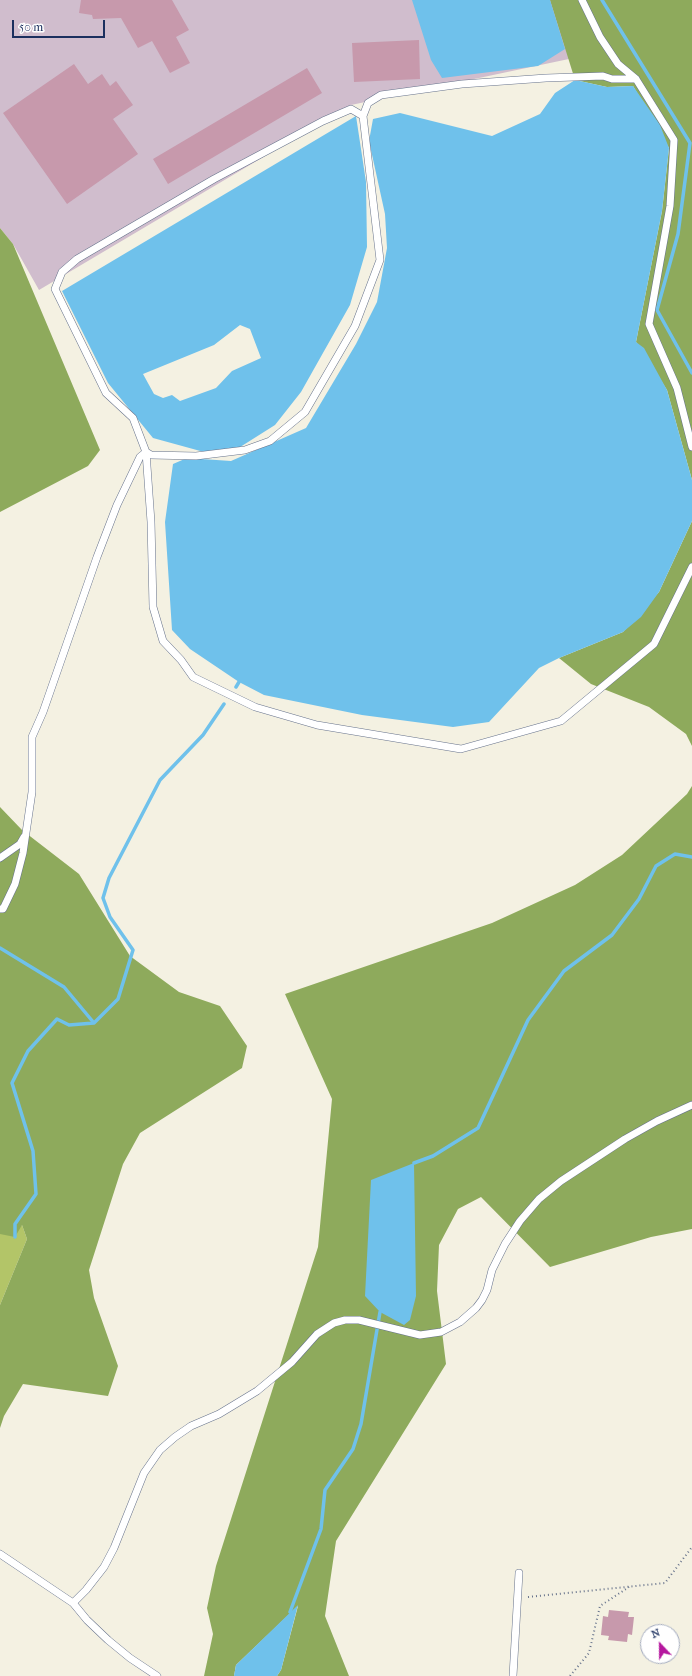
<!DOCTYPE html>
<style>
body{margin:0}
#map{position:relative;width:692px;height:1676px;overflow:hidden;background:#f4f1e2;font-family:"IM FELL French Canon",serif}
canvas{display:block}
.north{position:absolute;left:640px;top:1624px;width:40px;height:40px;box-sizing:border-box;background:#fff;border:1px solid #a4acbf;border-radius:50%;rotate:338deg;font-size:11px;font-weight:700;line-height:16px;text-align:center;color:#1b2f5e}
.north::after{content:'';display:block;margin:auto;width:14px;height:18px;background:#b5179e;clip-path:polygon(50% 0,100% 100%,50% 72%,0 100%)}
.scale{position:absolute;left:12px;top:20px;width:93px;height:18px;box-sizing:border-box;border:2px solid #1b2f5e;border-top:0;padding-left:5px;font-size:12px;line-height:14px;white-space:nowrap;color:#1b2f5e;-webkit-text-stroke:3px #fff;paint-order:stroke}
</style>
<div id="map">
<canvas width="692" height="1676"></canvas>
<div class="north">N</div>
<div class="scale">50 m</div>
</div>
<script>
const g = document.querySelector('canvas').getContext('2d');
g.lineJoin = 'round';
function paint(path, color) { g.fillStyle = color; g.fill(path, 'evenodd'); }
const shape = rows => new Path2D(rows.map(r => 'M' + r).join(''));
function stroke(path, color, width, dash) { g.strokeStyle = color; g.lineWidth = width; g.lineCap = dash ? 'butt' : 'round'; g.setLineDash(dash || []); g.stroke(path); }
paint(shape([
 [0,0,580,0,602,52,351,105,39,290,13,244,0,228]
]), '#d0bdcd');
paint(shape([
 [22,1225,27,1239,0,1305,0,1234]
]), '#b3c568');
paint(shape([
 [550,0,692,0,692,480,667,390,636,342,662,211,669,148,633,86,607,87,575,80],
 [0,228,13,244,100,450,88,466,0,512],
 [692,521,692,746,686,734,649,707,591,684,559,658,623,632,659,592],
 [692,786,692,1229,651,1237,550,1267,481,1197,458,1209,439,1245,437,1291,446,1364,336,1541,325,1616,349,1676,277,1676,281,1670,298,1606,236,1665,234,1676,204,1676,213,1634,207,1608,216,1566,318,1247,332,1099,285,994,492,923,575,885,622,855,687,794],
 [0,807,22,830,79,874,130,956,179,992,220,1006,247,1046,242,1068,140,1133,123,1164,89,1270,94,1298,118,1366,108,1396,23,1384,4,1416,0,1428,0,1305,27,1239,22,1225,15,1237,0,1234]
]), '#8eaa5c');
paint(shape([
 [412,0,550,0,565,49,538,66,442,78,431,60],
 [575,80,607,87,633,86,660,125,669,148,662,211,636,342,644,348,667,390,692,480,692,521,659,592,641,617,623,632,559,658,539,668,489,722,453,727,362,715,264,695,239,682,190,649,172,630,165,522,173,464,187,458,231,461,306,428,356,344,377,302,387,248,385,214,369,141,373,119,400,113,492,136,540,114,555,93],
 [356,116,366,182,367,247,350,305,301,392,275,425,237,449,204,452,153,438,108,383,62,291],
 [240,325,250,329,261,358,232,371,216,388,180,401,172,395,163,398,154,394,143,374,214,345],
 [414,1163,416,1296,410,1320,404,1325,380,1312,365,1296,371,1180],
 [298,1605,281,1670,277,1676,234,1676,236,1665]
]), '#6fc1eb');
stroke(shape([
 [602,0,690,143,678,234,657,310,692,373],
 [236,687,239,682],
 [0,948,64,987,94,1023],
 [414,1163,433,1156,478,1128,528,1020,564,971,612,935,639,899,656,866,675,854,692,857],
 [15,1237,15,1224,36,1194,33,1151,12,1083,28,1051,57,1019,69,1025,94,1023,118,999,133,950,110,917,103,898,109,878,160,780,203,735,224,704],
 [290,1612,321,1529,325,1490,353,1449,361,1424,380,1312]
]), '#6fc1eb', 3.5);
paint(shape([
 [81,0,172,0,189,30,176,37,190,63,170,73,152,41,138,48,121,18,93,19,92,15,79,13],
 [419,40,420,79,354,82,352,43],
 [74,64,88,84,102,74,110,86,116,81,133,105,113,119,138,154,67,204,3,113],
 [307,68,322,93,168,184,153,159],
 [609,1610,629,1612,628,1617,634,1617,632,1635,628,1634,627,1642,608,1640,609,1636,601,1635,603,1616,608,1617]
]), '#c799ac');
const service = shape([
 [582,0,600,37,618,64,636,79,674,140,670,206,649,324,677,388,692,447],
 [363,116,368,103,381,95,462,84,546,78,603,76,612,79,636,79],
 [146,452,151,455,196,456,245,450,270,441,305,412,355,326,380,260,363,116,351,109,323,121,214,179,77,259,62,272,55,289,106,393,133,418,146,452,151,522,153,607,163,641,181,660,193,677,255,707,317,725,461,749,561,721,654,644,692,567],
 [0,858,20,844,24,837],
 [0,909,3,909,15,884,23,853,32,792,32,737,43,712,97,557,117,505,140,457,146,452],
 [0,1554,73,1603,87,1620,108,1640,130,1658,157,1676],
 [73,1603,86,1590,104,1567,114,1548,144,1473,160,1450,175,1437,191,1426,219,1414,257,1391,292,1362,317,1334,334,1323,345,1320,359,1320,420,1335,441,1332,460,1322,476,1308,482,1300,487,1290,492,1270,505,1244,520,1221,539,1199,561,1181,625,1139,657,1121,692,1105],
 [513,1676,519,1573]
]);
stroke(service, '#67738c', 8);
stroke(shape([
 [528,1597,665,1583,692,1547],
 [570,1676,589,1653,600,1606,629,1587]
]), '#67738c', 2, [1, 3]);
stroke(service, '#fff', 7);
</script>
